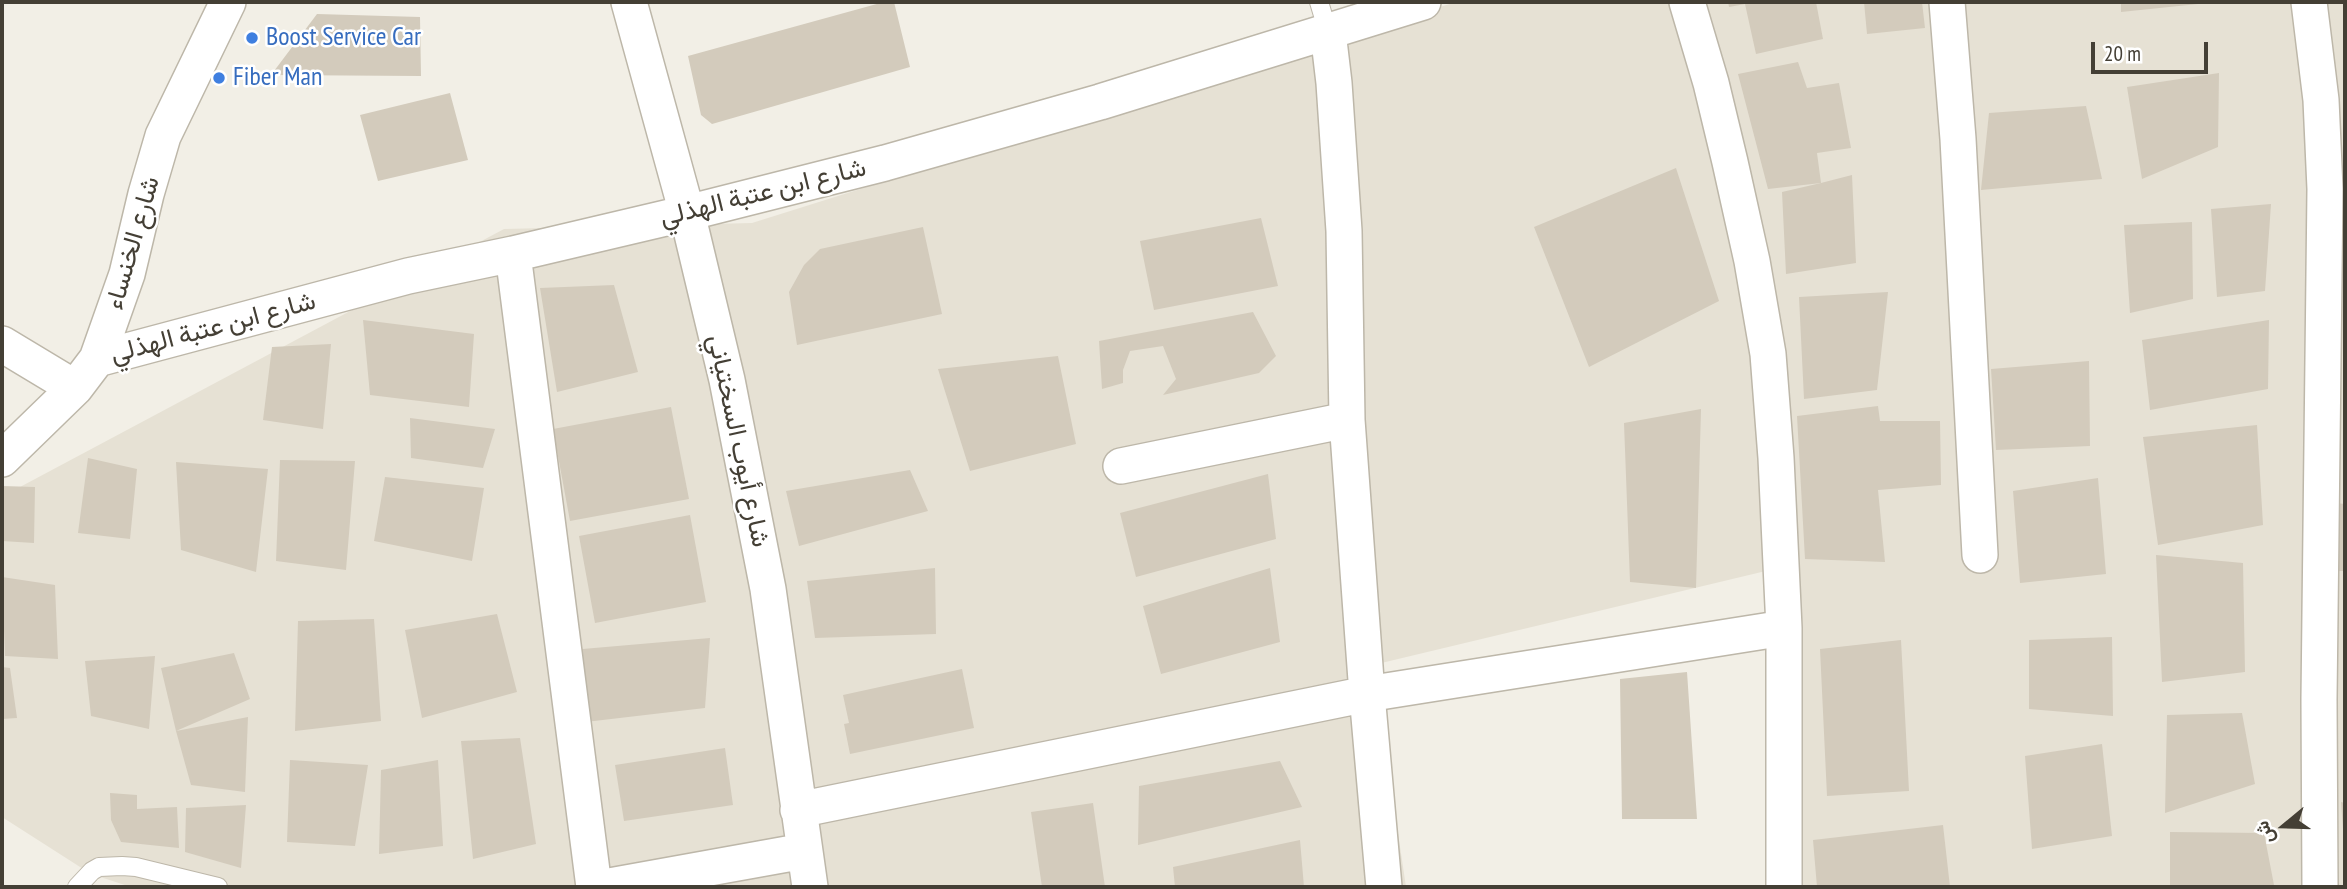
<!DOCTYPE html>
<meta charset="utf-8">
<style>
body{margin:0}
#map{position:relative;width:2347px;height:889px;overflow:hidden;background:#f2efe6;font-family:"PT Sans Narrow",Vazirmatn,sans-serif}
canvas{display:block}
.frame{position:absolute;inset:0;border:4px solid #443f35;pointer-events:none}
.north{position:absolute;left:2249px;top:791px;width:70px;height:70px;-webkit-text-stroke:5px #fff;paint-order:stroke;rotate:251deg;font-size:19px;font-weight:700;line-height:28px;text-align:center;color:#443f35}
.north::after{content:'';display:block;margin:auto;width:24px;height:32px;background:#443f35;clip-path:polygon(50% 0,100% 100%,50% 72%,0 100%)}
.scale{position:absolute;left:2091px;top:42px;width:117px;height:32px;box-sizing:border-box;border:4px solid #443f35;border-top:0;padding-left:9px;font-size:21px;line-height:24px;white-space:nowrap;color:#443f35;-webkit-text-stroke:5px #fff;paint-order:stroke}
</style>
<div id="map">
<canvas width="2347" height="889"></canvas>
<div class="frame"></div>
<div class="north">ش</div>
<div class="scale">20 m</div>
</div>
<script>
const g = document.querySelector('canvas').getContext('2d');
g.lineJoin = 'round';
function paint(path, color) { g.fillStyle = color; g.fill(path, 'evenodd'); }
const shape = rows => new Path2D(rows.map(r => 'M' + r).join(''));
function stroke(path, color, width, dash) { g.strokeStyle = color; g.lineWidth = width; g.lineCap = dash ? 'butt' : 'round'; g.setLineDash(dash || []); g.stroke(path); }
function drawText(font, color, halo, rows, align = 'center') {
  g.font = font + ' "PT Sans Narrow",Vazirmatn,sans-serif'; g.lineWidth = 5; g.setLineDash([]); g.textBaseline = 'middle'; g.strokeStyle = halo; g.fillStyle = color; for (const [text, x, y, turn = 0] of rows) {
    g.save(); g.translate(x, y); g.rotate((+turn || 0) * Math.PI / 180); g.textAlign = isNaN(turn) ? turn : align; if (halo) g.strokeText(text, 0, 0); g.fillText(text, 0, 0); g.restore();
  }
}
paint(shape([
 [1456,2,2345,2,2345,887,1797,887,1795,564,1373,665,1406,887,131,887,91,874,2,817,2,524,20,487,504,229,752,223]
]), '#e6e1d4');
paint(shape([
 [884,2,894,2,910,67,712,124,701,115,688,56],
 [1728,2,1816,2,1823,39,1756,54,1745,4,1729,7],
 [1864,2,1922,2,1925,28,1867,34],
 [2121,2,2198,2,2198,4,2121,12],
 [317,14,420,17,421,76,271,75],
 [1798,62,1807,88,1839,83,1851,148,1817,153,1821,183,1852,175,1856,263,1786,274,1782,192,1821,183,1768,189,1738,74],
 [2219,73,2218,147,2142,179,2127,87],
 [450,93,468,160,378,181,360,115],
 [2086,106,2102,179,1981,190,1989,113],
 [1676,168,1719,301,1589,367,1534,227],
 [2271,204,2265,291,2217,297,2211,209],
 [1261,218,1278,286,1154,310,1140,241],
 [2192,222,2193,299,2130,313,2124,225],
 [923,227,942,314,797,345,789,292,804,265,820,249],
 [614,285,638,372,557,392,540,288],
 [1888,292,1877,390,1804,399,1799,297],
 [1253,312,1276,356,1259,373,1163,395,1176,379,1163,346,1130,351,1123,370,1123,383,1102,389,1099,341],
 [363,320,474,334,469,407,370,395],
 [2269,320,2268,389,2150,410,2142,340],
 [331,344,323,429,263,420,272,347],
 [1058,356,1076,444,970,471,938,369],
 [2089,361,2090,446,1996,450,1991,369],
 [1878,406,1880,421,1940,421,1941,485,1878,490,1885,562,1805,559,1797,416],
 [671,407,689,499,570,521,553,429],
 [1701,409,1696,588,1630,582,1624,423],
 [410,418,495,429,483,468,411,458],
 [2257,425,2263,525,2158,545,2143,437],
 [88,458,137,469,130,539,78,533],
 [280,460,355,461,346,570,276,561],
 [176,462,268,469,256,572,181,550],
 [910,470,928,511,799,546,786,491],
 [1268,474,1276,539,1136,577,1120,513],
 [385,477,484,488,472,561,374,541],
 [2098,478,2106,574,2020,583,2013,491],
 [2,486,35,487,34,543,2,541],
 [2336,503,2345,504,2345,571,2337,571],
 [690,515,706,602,595,623,579,536],
 [2156,555,2243,563,2245,672,2162,682],
 [935,568,936,634,815,638,807,581],
 [1270,568,1280,642,1161,674,1143,606],
 [2,577,55,585,58,659,5,656],
 [497,614,517,692,422,718,405,630],
 [374,619,381,721,295,731,298,621],
 [2112,637,2113,716,2029,709,2029,640],
 [710,638,705,708,577,723,571,650],
 [1901,640,1909,791,1827,796,1820,649],
 [234,653,250,699,176,731,161,668],
 [155,656,149,729,91,716,85,661],
 [2,667,10,668,17,718,2,719],
 [962,669,974,728,850,754,844,724,849,723,843,695],
 [1687,672,1697,819,1622,819,1620,679],
 [2242,713,2255,784,2165,813,2167,715],
 [248,717,245,792,191,785,176,731],
 [520,738,536,844,473,859,461,741],
 [2102,744,2112,836,2032,849,2025,756],
 [725,748,733,805,624,821,615,765],
 [290,760,368,765,355,846,287,842],
 [438,760,443,846,379,854,381,770],
 [1280,761,1302,807,1138,845,1139,786],
 [110,793,137,795,137,809,177,807,179,848,121,842,111,820],
 [2341,802,2345,803,2345,829,2343,829],
 [1093,803,1105,887,1042,887,1031,812],
 [246,805,241,868,185,852,186,808],
 [1943,825,1950,887,1817,887,1813,840],
 [2170,832,2264,833,2274,885,2260,887,2170,887],
 [1300,840,1304,887,1175,887,1173,867]
]), '#d3cbbc');
const service = shape([
 [1319,2,1328,32],
 [77,887,92,871,99,867,122,866,136,867,218,887]
]);
const minor = shape([
 [629,2,687,213,727,380,768,589,810,887],
 [1687,2,1711,83,1730,162,1752,261,1768,354,1776,458,1784,628,1784,887],
 [1947,2,1958,139,1980,555],
 [2309,2,2321,100,2325,189,2319,699,2320,887],
 [1328,32,1334,83,1344,231,1347,420,1367,694,1384,887],
 [513,254,594,887],
 [2,344,75,388],
 [97,359,408,276,513,254,687,213,885,163,1100,102,1423,2],
 [2,459,75,388,97,359,127,274,146,194,163,136,228,2],
 [1121,466,1347,420],
 [798,810,1367,694,1784,628],
 [604,887,804,851]
]);
stroke(service, '#bdb7a9', 20);
stroke(minor, '#bdb7a9', 38);
stroke(service, '#fff', 18);
stroke(minor, '#fff', 35);
for (const [x, y, r, color] of [
 [252,38,7,"#3f7fe0"],
 [219,78,7,"#3f7fe0"]
]) { const dot = new Path2D(); dot.arc(x, y, r, 0, 2 * Math.PI); g.fillStyle = color; g.fill(dot); stroke(dot, '#fff', 2.5); }
drawText('26px', '#366cbe', '#fff', [
 ["Boost Service Car",266,38],
 ["Fiber Man",233,78]
], 'left');
drawText('26px', '#443f35', '#fff', [
 ["شارع ابن عتبة الهذلي",763,193,-14],
 ["شارع الخنساء",133,243,-74],
 ["شارع ابن عتبة الهذلي",213,328,-15],
 ["شارع أيوب السختياني",738,441,78]
]);
</script>
